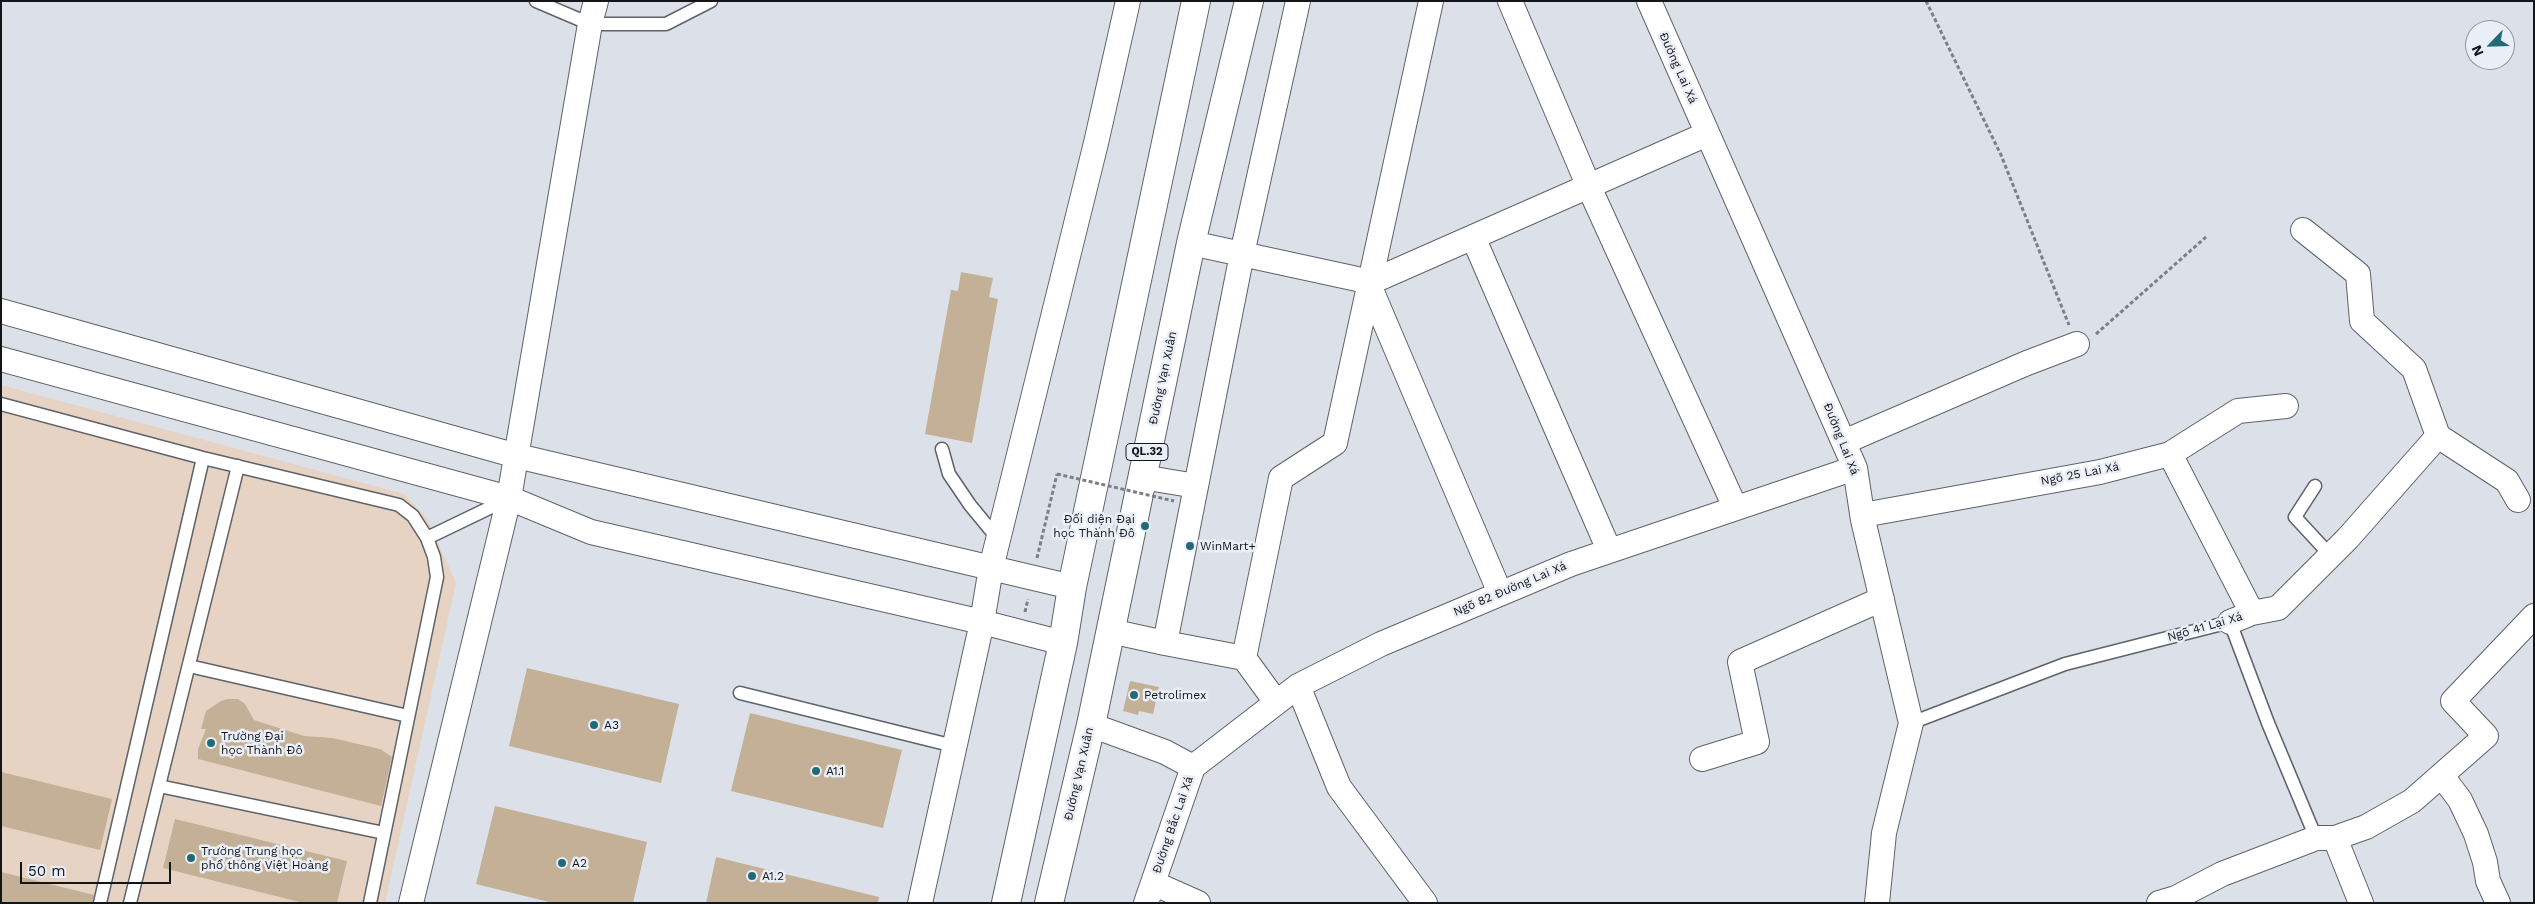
<!DOCTYPE html>
<meta charset="utf-8">
<style>
body{margin:0}
#map{position:relative;width:2535px;height:904px;overflow:hidden;background:#dce1e9;font-family:"Work Sans",sans-serif}
canvas{display:block}
.frame{position:absolute;inset:0;border:2px solid #131518;pointer-events:none}
.north{position:absolute;left:2465px;top:20px;width:50px;height:50px;box-sizing:border-box;background:#eaeef7;border:1px solid #94979e;border-radius:50%;rotate:246deg;font-size:14px;font-weight:700;line-height:20px;text-align:center;color:#131518}
.north::after{content:'';display:block;margin:auto;width:18px;height:22px;background:#226b76;clip-path:polygon(50% 0,100% 100%,50% 72%,0 100%)}
.scale{position:absolute;left:20px;top:862px;width:151px;height:22px;box-sizing:border-box;border:2px solid #131518;border-top:0;padding-left:6px;font-size:15px;line-height:18px;white-space:nowrap;color:#131518;-webkit-text-stroke:4px #eaeef7;paint-order:stroke}
</style>
<div id="map">
<canvas width="2535" height="904"></canvas>
<div class="frame"></div>
<div class="north">N</div>
<div class="scale">50 m</div>
</div>
<script>
const g = document.querySelector('canvas').getContext('2d');
g.lineJoin = 'round';
function paint(path, color) { g.fillStyle = color; g.fill(path, 'evenodd'); }
const shape = rows => new Path2D(rows.map(r => 'M' + r).join(''));
function stroke(path, color, width, dash) { g.strokeStyle = color; g.lineWidth = width; g.lineCap = dash ? 'butt' : 'round'; g.setLineDash(dash || []); g.stroke(path); }
function drawText(font, color, halo, rows, align = 'center') {
  g.font = font + ' "Work Sans",sans-serif'; g.lineWidth = 5; g.setLineDash([]); g.textBaseline = 'middle'; g.strokeStyle = halo; g.fillStyle = color; for (const [text, x, y, turn = 0] of rows) {
    g.save(); g.translate(x, y); g.rotate((+turn || 0) * Math.PI / 180); g.textAlign = isNaN(turn) ? turn : align; if (halo) g.strokeText(text, 0, 0); g.fillText(text, 0, 0); g.restore();
  }
}
paint(shape([
 [1,385,404,494,427,518,456,583,385,903,1,903]
]), '#e6d3c3');
paint(shape([
 [961,272,993,278,989,297,998,299,972,443,925,434,951,290,958,291],
 [527,668,679,704,661,783,509,746],
 [1130,681,1159,687,1153,714,1139,711,1138,715,1123,711],
 [228,699,238,699,245,704,254,720,304,736,332,738,380,749,392,757,381,806,198,759,198,749,206,729,201,729,206,711,221,701],
 [750,713,902,750,883,828,731,791],
 [1,772,112,799,100,850,1,826],
 [495,806,647,842,633,903,553,903,476,884],
 [175,819,347,861,337,903,304,903,163,868],
 [716,857,879,897,878,903,706,903],
 [1,872,94,895,92,903,1,903]
]), '#c3b096');
const service = shape([
 [536,1,590,24,666,24,711,1],
 [1,404,203,458,399,505,413,516,427,538,434,557,437,577,370,903],
 [942,449,949,474,970,505,998,539],
 [2315,486,2295,517,2331,556],
 [427,538,508,499],
 [189,666,408,716],
 [740,693,954,746],
 [1911,723,2065,664,2230,622,2268,723,2316,838],
 [159,786,384,833],
 [100,903,203,458],
 [130,903,238,466]
]);
const minor = shape([
 [1510,1,1589,187,1735,507],
 [1649,1,1855,468,1863,520,1911,723,1884,833,1877,903],
 [2303,230,2358,274,2362,321,2414,369,2438,436,2507,481,2518,500],
 [1473,237,1609,550],
 [1191,243,1371,282,1707,134],
 [1369,285,1500,593],
 [1,311,517,456,1072,587],
 [1,359,509,498,591,532,982,622,1063,643],
 [1844,442,2027,363,2077,344],
 [2170,454,2252,613],
 [1142,477,1196,486],
 [1863,515,2100,472,2170,454,2238,411,2286,406],
 [2230,622,2252,613,2278,608,2348,538,2438,436],
 [1110,631,1165,643],
 [1244,658,1165,643,1242,254,1298,1],
 [1298,686,1339,787,1425,903],
 [1276,702,1244,658,1281,478,1335,443,1431,1],
 [1091,725,1165,752,1193,767],
 [1702,759,1757,742,1740,662,1882,599],
 [1193,767,1298,686,1381,644,1571,564,1855,468],
 [2442,776,2460,800,2476,834,2485,862,2488,881,2498,903],
 [2335,838,2361,903],
 [1153,883,1198,903],
 [411,903,509,498,590,24,596,1],
 [920,903,982,622,991,568,1096,143,1128,1],
 [1146,903,1193,767],
 [2159,903,2176,898,2222,874,2316,838,2335,838,2366,827,2412,801,2486,736,2453,701,2534,616]
]);
const trunk = shape([
 [1006,903,1063,643,1072,587,1196,1],
 [1049,903,1091,725,1191,243,1249,1]
]);
stroke(service, '#5e6269', 15);
stroke(minor, '#5e6269', 26);
stroke(trunk, '#5e6269', 30);
stroke(shape([
 [1926,1,2001,155,2069,325],
 [2096,334,2206,237],
 [1037,558,1057,474],
 [1025,612,1028,599]
]), '#7c7f85', 3, [4, 2.5]);
stroke(service, '#fff', 12);
stroke(minor, '#fff', 24);
stroke(trunk, '#fff', 28);
stroke(shape([
 [1057,474,1174,501]
]), '#7c7f85', 3, [4, 2.5]);
for (const [x, y, r, color] of [
 [1145,526,5,"#226b76"],
 [1190,546,5,"#226b76"],
 [1134,695,5,"#226b76"],
 [594,725,5,"#226b76"],
 [211,743,5,"#226b76"],
 [816,771,5,"#226b76"],
 [191,858,5,"#226b76"],
 [562,863,5,"#226b76"],
 [752,876,5,"#226b76"]
]) { const dot = new Path2D(); dot.arc(x, y, r, 0, 2 * Math.PI); g.fillStyle = color; g.fill(dot); stroke(dot, '#eaeef7', 2); }
for (const [x, y, w] of [
 [1147,452,42]
]) { const box = new Path2D(); box.roundRect(x - w / 2, y - 8.5, w, 17, 4); g.fillStyle = '#eaeef7'; g.fill(box); stroke(box, '#131518', 1); }
drawText('bold 11px', '#131518', null, [
 ["QL.32",1147,452]
]);
drawText('12px', '#131518', '#eaeef7', [
 ["Đường Lai Xá",1678,68,66],
 ["Đường Vạn Xuân",1163,378,-78],
 ["Đường Lai Xá",1841,439,68],
 ["Ngõ 25 Lai Xá",2080,474,-11],
 ["Ngõ 82 Đường Lai Xá",1510,589,-23],
 ["Ngõ 41 Lại Xá",2205,627,-16],
 ["Đường Vạn Xuân",1079,774,-77],
 ["Đường Bắc Lai Xá",1173,825,-71]
]);
drawText('12px', '#131518', '#eaeef7', [
 ["Đối diện Đại",1135,519,"right"],
 ["học Thành Đô",1135,533,"right"],
 ["WinMart+",1200,546],
 ["Petrolimex",1144,695],
 ["A3",604,725],
 ["Trường Đại",221,736],
 ["học Thành Đô",221,750],
 ["A1.1",826,771],
 ["Trường Trung học",201,851],
 ["phổ thông Việt Hoàng",201,865],
 ["A2",572,863],
 ["A1.2",762,876]
], 'left');
</script>
